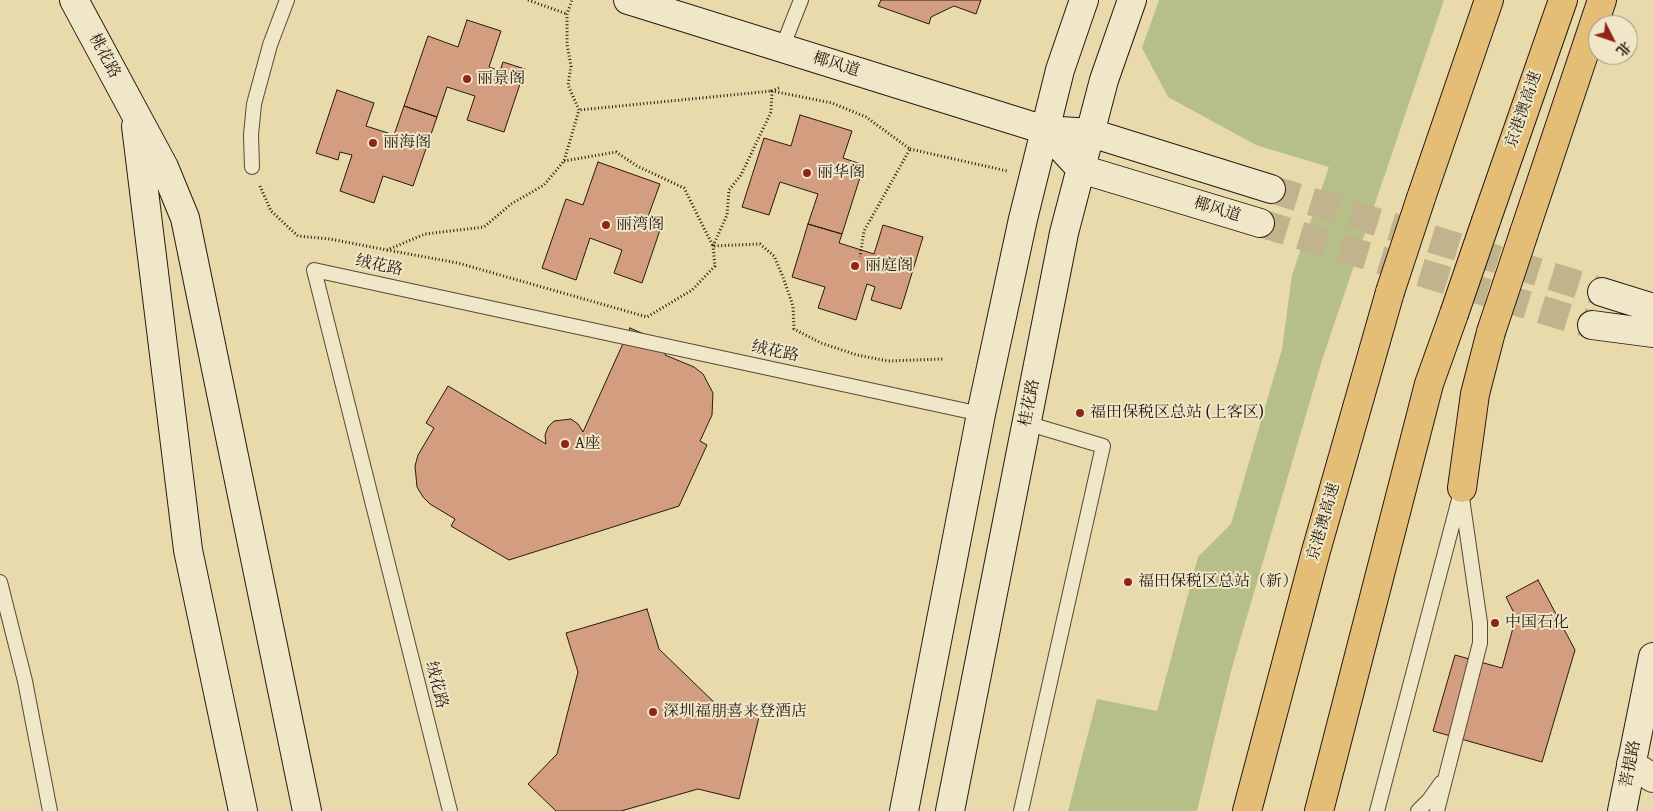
<!DOCTYPE html>
<meta charset="utf-8">
<style>
body{margin:0}
#map{position:relative;width:1653px;height:811px;overflow:hidden;background:#e8daab;font-family:"Gentium Book Plus","Noto Serif SC",serif}
canvas{display:block}
.north{position:absolute;left:1588px;top:15px;width:50px;height:50px;box-sizing:border-box;background:#f0e7c8;border:1px solid #9f9580;border-radius:50%;rotate:131deg;font-size:14px;font-weight:700;line-height:20px;text-align:center;color:#261a13}
.north::after{content:'';display:block;margin:auto;width:18px;height:22px;background:#8f2418;clip-path:polygon(50% 0,100% 100%,50% 72%,0 100%)}
</style>
<div id="map">
<canvas width="1653" height="811"></canvas>
<div class="north">北</div>
</div>
<script>
const g = document.querySelector('canvas').getContext('2d');
g.lineJoin = 'round';
function paint(path, color) { g.fillStyle = color; g.fill(path, 'evenodd'); }
const shape = rows => new Path2D(rows.map(r => 'M' + r).join(''));
function stroke(path, color, width, dash) { g.strokeStyle = color; g.lineWidth = width; g.lineCap = dash ? 'butt' : 'round'; g.setLineDash(dash || []); g.stroke(path); }
function drawText(font, color, halo, rows, align = 'center') {
  g.font = font + ' "Gentium Book Plus","Noto Serif SC",serif'; g.lineWidth = 4; g.setLineDash([]); g.textBaseline = 'middle'; g.strokeStyle = halo; g.fillStyle = color; for (const [text, x, y, turn = 0] of rows) {
    g.save(); g.translate(x, y); g.rotate((+turn || 0) * Math.PI / 180); g.textAlign = isNaN(turn) ? turn : align; if (halo) g.strokeText(text, 0, 0); g.fillText(text, 0, 0); g.restore();
  }
}
paint(shape([
 [1159,0,1444,0,1322,360,1231,671,1197,811,1068,811,1097,699,1157,711,1198,557,1231,524,1282,349,1292,275,1329,167,1256,145,1168,97,1142,48]
]), '#b7bf88');
const building = shape([
 [881,0,981,0,976,14,954,6,931,17,929,24,878,6,881,0],
 [467,20,501,31,489,67,500,71,503,62,525,69,504,132,467,120,475,96,447,87,437,117,404,106,428,36,458,47,467,20],
 [337,90,374,103,366,126,394,135,404,106,437,117,413,186,383,176,374,203,340,191,352,155,340,152,338,160,316,153,337,90],
 [800,115,852,131,843,158,864,165,842,234,808,224,818,194,780,182,769,215,742,207,764,138,791,146,800,115],
 [598,162,660,184,646,222,661,227,642,283,614,273,622,250,590,238,576,280,542,268,566,199,583,205,598,162],
 [808,224,842,234,839,243,874,254,883,225,923,237,901,309,871,300,875,287,867,284,856,320,818,308,825,287,792,277,808,224],
 [630,328,669,345,665,355,694,367,703,374,713,393,712,415,700,441,707,445,679,506,509,560,451,526,455,519,430,504,423,497,417,487,415,466,418,455,434,428,426,423,448,386,546,444,545,435,548,427,554,421,571,419,578,424,583,432,630,328],
 [1538,580,1575,650,1542,762,1433,731,1455,655,1502,668,1516,617,1506,597,1538,580],
 [647,609,659,649,719,707,759,717,739,799,698,789,621,811,556,811,528,784,557,754,578,672,566,633,647,609]
]);
paint(building, '#d39d80');
stroke(building, '#261a13', 1);
stroke(shape([
 [1271,189,1602,292],
 [1260,223,1592,325]
]), '#c1b48d', 28, [28, 14]);
const lane = shape([
 [782,48,801,0],
 [252,167,251,135,254,104,270,45,287,0],
 [0,582,25,681,50,811],
 [450,811,314,270,981,414],
 [1021,811,1103,446,1026,423],
 [1377,811,1462,488],
 [1418,811,1429,800,1441,783],
 [1437,811,1480,643,1480,623,1462,498]
]);
const street = shape([
 [1631,764,1653,778]
]);
const secondary = shape([
 [74,0,164,167,185,218,307,811],
 [628,0,1045,130,1091,133,1271,189],
 [136,126,188,550,243,811],
 [1045,130,1081,169,1260,223],
 [1602,292,1653,308],
 [1592,325,1653,333],
 [904,811,981,414,1023,219,1060,70,1084,0],
 [950,811,1064,233,1104,80,1132,0],
 [1622,811,1653,657]
]);
const highway = shape([
 [1421,198,1489,0],
 [1486,221,1563,0],
 [1524,233,1602,0],
 [1462,488,1475,394,1491,332],
 [1247,811,1316,551,1390,292],
 [1319,811,1429,384,1454,314]
]);
stroke(lane, '#564a39', 16);
stroke(street, '#564a39', 30);
stroke(secondary, '#261a13', 30);
stroke(highway, '#261a13', 30);
stroke(shape([
 [528,0,567,14],
 [779,88,772,91,832,103,866,117,910,149,864,231,860,257],
 [910,149,1007,171],
 [564,161,616,152,637,166,684,188,713,246,760,244,774,256,783,277,793,306,794,329,821,343,857,355,888,361,944,359],
 [260,186,271,211,298,236,330,239,387,250,425,234,484,227,511,204,544,185,564,161,579,110,568,85,571,66,567,44,567,14,572,0],
 [387,250,458,263,647,317,692,290,715,266,713,246,727,215,729,190,741,175,771,112,772,91,579,110]
]), '#261a13', 3, [1, 2.5]);
stroke(lane, '#f0e7c8', 14);
stroke(street, '#f0e7c8', 28);
stroke(secondary, '#f0e7c8', 28);
stroke(highway, '#e4bd76', 28);
const highwayBridge = shape([
 [1390,292,1421,198],
 [1454,314,1486,221],
 [1491,332,1524,233]
]);
stroke(highwayBridge, '#261a13', 30, []);
stroke(highwayBridge, '#e4bd76', 28);
for (const [x, y, r, color] of [
 [467,79,5,"#8f2418"],
 [373,143,5,"#8f2418"],
 [807,173,5,"#8f2418"],
 [606,225,5,"#8f2418"],
 [855,266,5,"#8f2418"],
 [1080,413,5,"#8f2418"],
 [565,444,5,"#8f2418"],
 [1128,582,5,"#8f2418"],
 [1495,623,5,"#8f2418"],
 [653,712,5,"#8f2418"]
]) { const dot = new Path2D(); dot.arc(x, y, r, 0, 2 * Math.PI); g.fillStyle = color; g.fill(dot); stroke(dot, '#f0e7c8', 2); }
drawText('16px', '#261a13', '#f0e7c8', [
 ["桃花路",104,56,62],
 ["椰风道",836,65,17],
 ["京港澳高速",1524,110,-71],
 ["椰风道",1217,210,17],
 ["绒花路",379,266,12],
 ["绒花路",775,352,12],
 ["桂花路",1030,403,-79],
 ["京港澳高速",1324,522,-74],
 ["绒花路",436,685,76],
 ["菩提路",1631,764,-79]
]);
drawText('16px', '#261a13', '#f0e7c8', [
 ["丽景阁",477,79],
 ["丽海阁",383,143],
 ["丽华阁",817,173],
 ["丽湾阁",616,225],
 ["丽庭阁",865,266],
 ["福田保税区总站 (上客区)",1090,413],
 ["A座",575,444],
 ["福田保税区总站（新）",1138,582],
 ["中国石化",1505,623],
 ["深圳福朋喜来登酒店",663,712]
], 'left');
</script>
